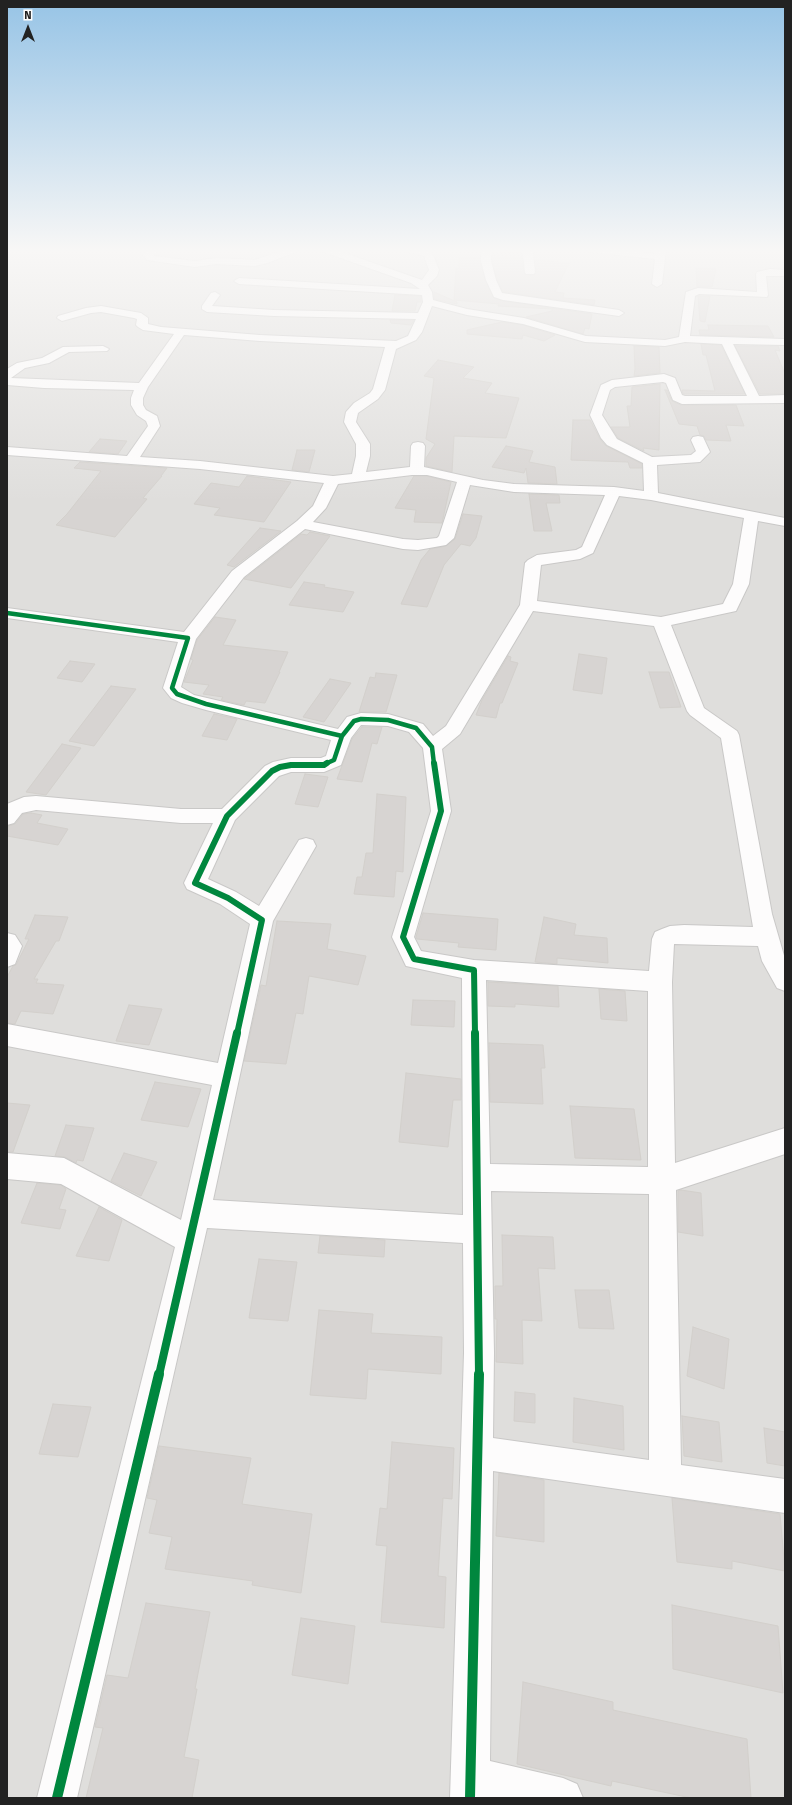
<!DOCTYPE html>
<style>
body{margin:0}
#map{position:relative;width:792px;height:1805px;overflow:hidden;background:#f0eeeb;font-family:"Fira Sans",sans-serif}
canvas{display:block}
.frame{position:absolute;inset:0;border:8px solid #222;pointer-events:none}
.north{position:absolute;left:8px;top:8px;width:40px;height:40px;-webkit-text-stroke:3px #fff;paint-order:stroke;rotate:0deg;font-size:11px;font-weight:700;line-height:16px;text-align:center;color:#222}
.north::after{content:'';display:block;margin:auto;width:14px;height:18px;background:#222;clip-path:polygon(50% 0,100% 100%,50% 72%,0 100%)}
</style>
<div id="map">
<canvas width="792" height="1805"></canvas>
<div class="frame"></div>
<div class="north">N</div>
</div>
<script>
const g = document.querySelector('canvas').getContext('2d');
g.lineJoin = 'round';
function paint(path, color) { g.fillStyle = color; g.fill(path, 'evenodd'); }
const shape = rows => new Path2D(rows.map(r => 'M' + r).join(''));
function stroke(path, color, width, dash) { g.strokeStyle = color; g.lineWidth = width; g.lineCap = dash ? 'butt' : 'round'; g.setLineDash(dash || []); g.stroke(path); }
paint(shape([
 [7,249,785,249,785,1798,7,1798]
]), '#dfdedc');
const building = shape([
 [492,251,522,253,521,259,522,259,524,273,526,276,535,275,535,260,569,263,555,292,564,293,563,298,595,300,594,305,503,292,497,279,492,261,492,251],
 [459,257,480,258,485,280,494,298,503,301,592,314,589,329,585,328,583,334,526,317,552,311,552,309,498,306,499,304,454,300,456,268,459,268,459,257],
 [696,268,716,269,712,287,697,287,696,268],
 [434,292,457,302,457,304,434,299,434,292],
 [395,295,421,296,421,302,417,302,415,311,392,311,395,295],
 [698,296,710,296,705,322,700,321,698,296],
 [390,320,414,320,411,325,391,323,390,320],
 [502,322,523,325,555,335,544,341,523,335,522,339,467,334,467,330,502,322],
 [708,325,768,326,774,337,700,335,699,330,709,330,708,325],
 [701,344,721,345,745,394,683,394,682,390,715,391,706,355,703,355,701,344],
 [634,346,659,347,660,373,634,376,635,369,634,346],
 [735,346,778,346,780,351,775,350,785,374,785,394,760,394,735,346],
 [438,360,474,367,463,378,492,383,485,393,519,398,506,438,454,436,452,472,426,466,426,458,435,444,426,439,434,378,424,376,438,360],
 [660,384,659,450,643,448,644,451,618,438,611,427,630,427,627,406,631,406,632,387,660,384],
 [665,390,667,390,672,401,681,405,736,405,744,426,726,425,731,441,706,440,704,436,700,435,697,426,679,424,665,390],
 [573,420,590,420,600,439,606,446,642,464,642,468,630,468,628,462,571,460,573,420],
 [100,439,127,441,118,454,89,452,100,439],
 [506,446,533,451,529,462,555,467,557,484,528,483,526,468,524,473,492,467,506,446],
 [297,450,315,450,309,472,292,470,297,450],
 [80,462,167,468,161,476,162,476,143,498,147,499,115,537,56,525,67,514,101,471,74,468,80,462],
 [247,476,291,482,264,522,214,515,220,508,194,504,211,483,239,487,247,476],
 [414,476,427,476,451,482,442,523,414,522,416,510,395,508,414,476],
 [529,494,559,495,560,503,546,503,552,531,534,531,529,494],
 [463,514,482,516,476,538,470,546,461,544,444,565,427,607,401,604,421,560,430,549,446,546,455,539,463,514],
 [260,528,281,531,234,567,227,565,260,528],
 [310,532,330,536,291,588,244,579,301,534,307,535,310,532],
 [304,582,325,585,324,587,354,592,343,612,289,605,304,582],
 [215,617,236,620,223,645,288,652,279,672,280,672,265,703,246,701,244,705,221,700,223,697,203,694,209,685,184,682,193,660,191,659,197,640,215,617],
 [579,654,607,658,602,694,573,690,579,654],
 [508,656,511,657,510,661,518,663,502,703,500,703,496,718,476,715,482,700,508,656],
 [70,661,95,664,82,682,57,678,70,661],
 [649,672,669,672,681,707,660,708,649,672],
 [376,673,397,675,386,712,359,712,370,677,375,678,376,673],
 [330,679,351,683,324,722,303,717,330,679],
 [111,686,136,689,94,746,69,741,111,686],
 [214,714,237,719,227,740,202,736,214,714],
 [362,727,382,727,377,744,372,743,362,782,337,779,352,739,362,727],
 [62,744,81,748,46,795,26,792,62,744],
 [305,774,328,777,318,807,295,804,305,774],
 [377,794,406,797,403,872,396,871,394,897,354,894,357,877,362,877,366,853,373,853,377,794],
 [31,813,42,815,37,823,68,829,58,845,7,836,8,826,15,824,23,814,31,813],
 [423,913,498,919,496,950,458,947,459,943,417,939,416,937,423,913],
 [35,915,68,917,59,941,56,941,34,979,38,979,36,983,64,985,53,1014,21,1011,15,1024,7,1023,7,977,13,966,16,965,29,939,25,939,35,915],
 [544,917,576,924,574,935,607,938,608,963,557,958,557,964,535,962,544,917],
 [277,921,331,924,327,949,366,956,358,985,309,976,303,1014,296,1013,286,1064,244,1061,261,985,266,986,277,921],
 [488,982,558,986,559,1007,515,1004,515,1007,488,1006,488,982],
 [599,989,625,991,627,1021,601,1019,599,989],
 [413,1000,455,1001,454,1027,411,1025,413,1000],
 [129,1005,162,1009,149,1045,116,1041,129,1005],
 [489,1043,543,1045,545,1068,541,1068,543,1104,490,1102,489,1043],
 [406,1073,461,1079,461,1100,453,1100,448,1147,399,1142,406,1073],
 [155,1082,201,1089,188,1127,141,1120,155,1082],
 [7,1103,30,1105,13,1152,7,1152,7,1103],
 [570,1106,634,1109,641,1160,575,1158,570,1106],
 [66,1125,94,1128,83,1161,77,1160,76,1163,65,1157,55,1156,66,1125],
 [124,1153,157,1162,141,1196,111,1181,124,1153],
 [37,1183,61,1185,66,1189,59,1209,66,1210,60,1229,21,1223,37,1183],
 [681,1190,701,1193,703,1236,678,1232,678,1191,681,1190],
 [99,1207,122,1220,109,1261,76,1256,99,1207],
 [502,1235,553,1237,555,1269,538,1268,542,1321,522,1320,523,1364,496,1362,497,1319,495,1319,495,1286,503,1286,502,1235],
 [320,1236,385,1240,384,1257,318,1253,320,1236],
 [259,1259,297,1262,288,1321,249,1318,259,1259],
 [575,1290,609,1290,614,1329,579,1328,575,1290],
 [319,1310,373,1314,371,1333,442,1337,441,1374,368,1369,366,1399,310,1395,319,1310],
 [693,1327,729,1339,724,1389,687,1376,693,1327],
 [515,1392,535,1394,535,1423,514,1421,515,1392],
 [574,1398,623,1406,624,1450,573,1442,574,1398],
 [53,1404,91,1407,78,1457,39,1454,53,1404],
 [682,1416,719,1422,722,1462,684,1456,682,1416],
 [764,1428,785,1432,785,1466,767,1463,764,1428],
 [392,1442,454,1448,452,1499,443,1498,438,1576,446,1577,444,1628,381,1622,387,1546,376,1545,380,1508,387,1509,392,1442],
 [159,1446,251,1458,242,1504,312,1514,301,1593,252,1585,253,1581,165,1569,172,1537,149,1533,157,1500,147,1498,159,1446],
 [499,1473,544,1480,544,1542,496,1536,499,1473],
 [672,1498,780,1514,785,1571,732,1561,732,1569,677,1562,672,1498],
 [146,1603,210,1612,195,1689,197,1689,184,1757,199,1760,192,1798,86,1798,103,1728,95,1727,107,1675,128,1678,146,1603],
 [672,1605,778,1626,783,1693,673,1669,672,1605],
 [301,1618,355,1626,348,1684,292,1675,301,1618],
 [523,1682,613,1702,613,1710,747,1739,751,1798,691,1798,612,1781,611,1786,517,1764,523,1682]
]);
paint(building, '#d7d4d2');
stroke(building, '#d3d0cc', 1);
const street = shape([
 [149,249,160,249,153,256,195,261,216,258,255,260,287,249,301,249,299,251,267,263,255,266,216,264,195,267,147,260,143,255,149,249],
 [319,249,333,249,422,280,429,270,424,256,405,251,403,249,428,250,433,255,439,270,437,276,428,285,432,292,433,300,467,309,524,318,586,336,665,340,679,337,686,292,698,288,757,292,756,274,757,272,770,269,785,270,785,276,766,276,768,295,767,297,699,294,695,296,690,336,785,339,785,345,733,344,759,396,785,395,785,403,682,404,673,400,666,383,663,382,615,387,610,390,602,415,617,439,652,457,691,455,696,451,691,440,693,437,698,436,703,437,710,452,700,462,657,465,658,493,785,518,785,526,758,521,749,584,736,611,671,625,704,708,737,731,739,735,772,914,785,959,785,991,777,988,762,961,758,946,674,944,672,982,675,1163,785,1128,785,1154,676,1190,681,1465,785,1479,785,1513,493,1471,490,1761,563,1778,577,1784,583,1798,450,1798,464,1353,463,1243,207,1228,77,1798,37,1798,175,1247,61,1184,7,1179,7,1153,64,1158,181,1220,212,1085,7,1046,7,1024,218,1063,250,924,220,904,187,889,184,883,213,823,181,823,36,810,22,813,14,823,7,825,7,804,24,797,36,796,181,809,222,809,265,766,273,762,291,758,321,758,326,756,331,740,206,710,182,703,171,698,163,688,178,642,7,618,7,608,184,632,232,571,297,521,313,506,324,483,200,469,7,455,7,447,127,456,148,426,146,421,137,415,131,405,131,398,134,390,44,388,7,385,7,369,17,363,42,358,63,347,103,346,109,349,107,351,69,352,49,363,25,368,11,378,139,383,174,334,143,330,138,327,136,325,137,319,134,318,101,312,91,313,62,321,57,318,58,316,86,308,101,306,141,313,148,318,148,324,161,327,260,335,396,341,408,336,416,319,274,316,207,312,202,309,202,306,211,293,215,292,220,295,212,306,274,310,418,313,423,302,422,295,239,284,234,281,239,278,420,289,411,283,321,251,319,249],
 [432,306,467,315,523,324,585,342,665,346,685,342,722,344,747,396,685,396,682,395,675,378,664,374,612,380,601,385,590,415,601,438,607,445,643,463,644,491,614,487,514,484,483,480,424,467,425,446,423,443,418,442,413,443,411,446,410,467,366,472,370,456,370,444,356,422,358,413,378,399,385,390,396,349,416,340,422,332,432,306],
 [184,335,260,341,385,347,373,389,370,393,354,403,346,412,344,422,356,444,356,456,352,474,333,476,200,461,140,457,160,426,157,416,146,410,143,405,143,398,148,387,184,335],
 [412,475,427,475,457,482,439,536,437,538,418,540,403,539,313,522,326,508,338,484,412,475],
 [470,485,514,492,605,495,582,547,576,550,537,555,528,560,525,563,520,605,446,726,433,736,423,724,388,714,361,713,347,717,338,729,207,698,194,695,181,687,196,639,244,577,305,529,403,549,418,550,446,545,454,538,470,485],
 [619,496,651,500,744,518,733,584,723,604,661,617,537,601,541,565,580,559,593,553,619,496],
 [533,611,654,626,687,711,690,715,721,738,753,927,684,925,670,926,662,929,655,932,652,939,649,971,474,960,421,951,414,937,451,811,442,749,460,734,533,611],
 [361,725,388,726,409,732,423,748,431,811,392,937,406,966,462,978,463,1215,213,1200,273,921,316,846,313,840,306,838,299,840,259,906,236,892,208,879,235,820,279,776,291,772,324,772,341,765,351,738,361,725],
 [486,980,648,991,648,1167,490,1164,486,980],
 [491,1191,649,1194,649,1460,493,1438,494,1353,491,1191],
 [481,249,491,249,491,261,496,280,502,293,619,310,624,313,619,316,503,300,494,297,486,280,481,261,481,249],
 [525,249,535,249,533,254,535,272,534,274,526,274,525,272,523,254,525,249],
 [584,249,615,249,656,254,656,249,666,249,662,284,657,287,652,284,655,259,589,252,584,249],
 [7,933,15,935,22,946,15,964,7,967,7,933]
]);
stroke(street, '#c9c8c7', 2);
paint(street, '#fdfcfc');
stroke(shape([
 [7,613,188,638,172,688,177,694,206,704,342,736,334,760,325,764],
 [342,736,354,721,361,719,388,720,416,728,432,747,434,764]
]), '#00873e', 4.5);
stroke(shape([
 [434,763,441,811,403,937,414,959,474,970,475,1034],
 [237,1034,262,920,228,898,195,883,227,816,272,771,280,767,291,765,324,765,327,763]
]), '#00873e', 6);
stroke(shape([
 [475,1033,479,1375],
 [159,1375,237,1033]
]), '#00873e', 8);
stroke(shape([
 [57,1798,159,1374],
 [470,1798,479,1374]
]), '#00873e', 10);
const sky = g.createLinearGradient(0, 0, 0, 502);
sky.addColorStop(0, '#97c4e6');
sky.addColorStop(0.5, '#f8f7f6');
sky.addColorStop(1, '#f8f7f600');
g.fillStyle = sky;
g.fillRect(0, 0, 792, 502);
</script>
